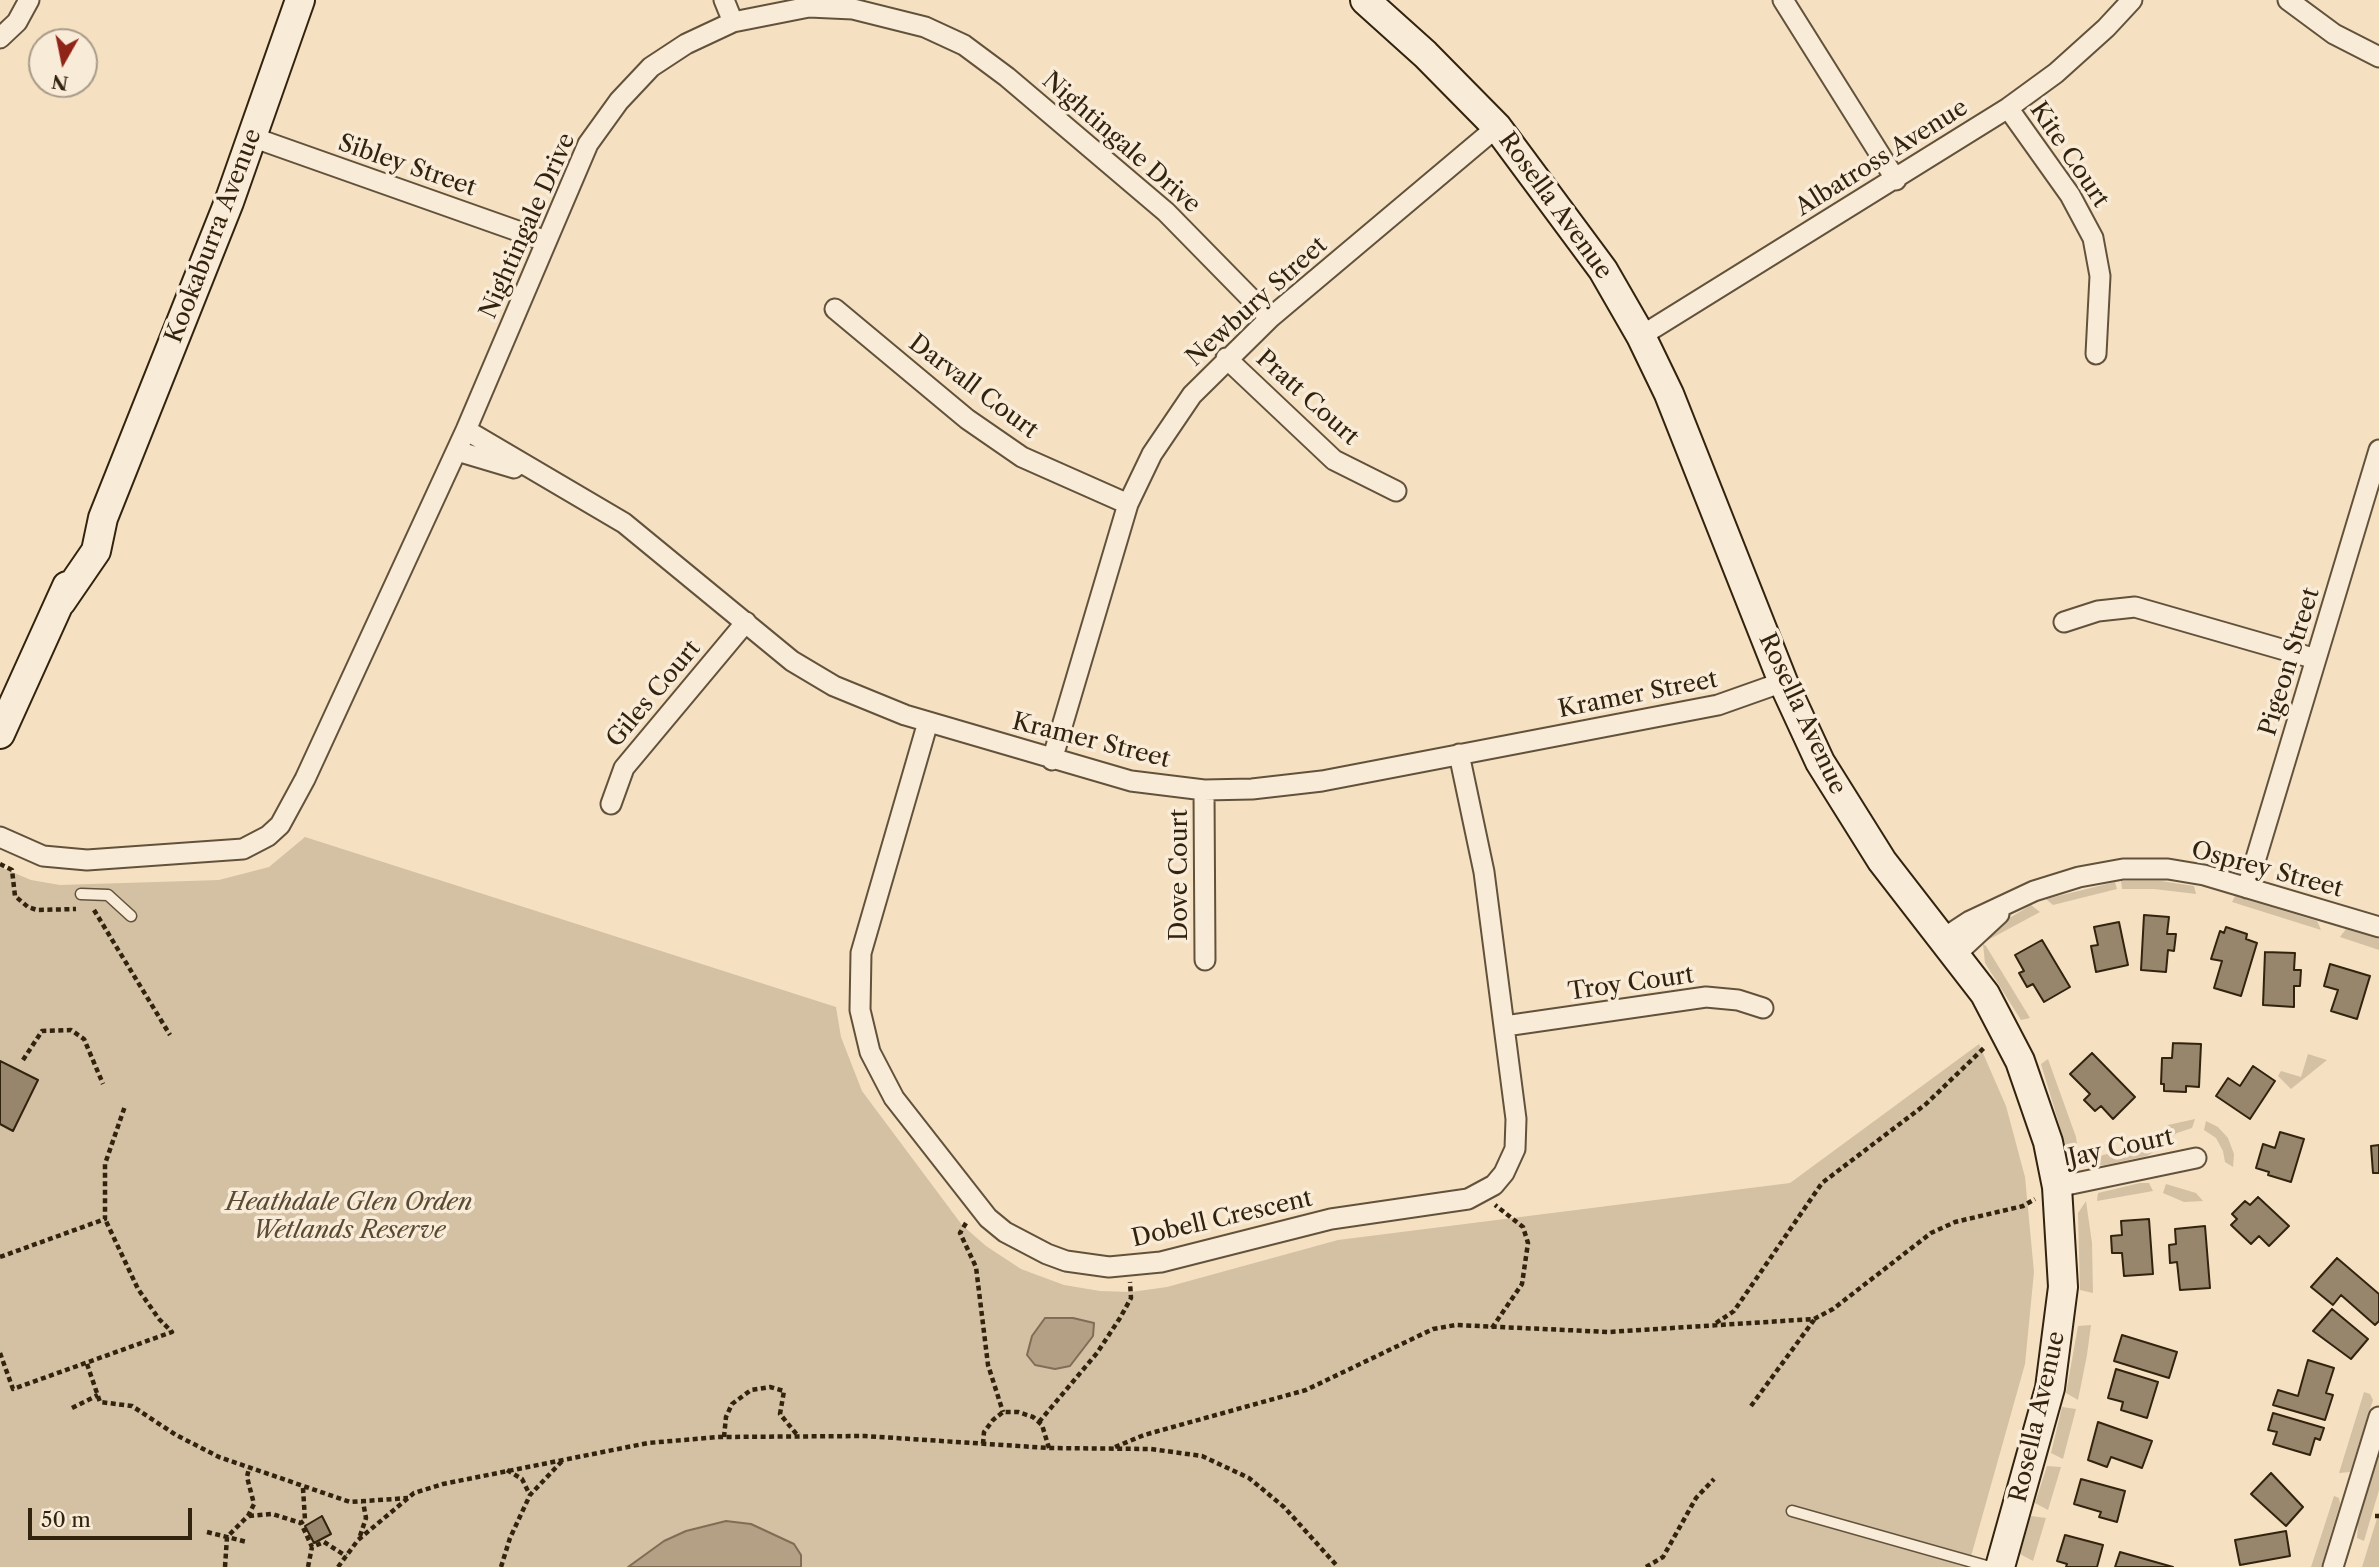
<!DOCTYPE html>
<style>
body{margin:0}
#map{position:relative;width:2379px;height:1567px;overflow:hidden;background:#f5e0c2;font-family:"Libre Caslon Text",serif}
canvas{display:block}
.north{position:absolute;left:28px;top:28px;width:70px;height:70px;box-sizing:border-box;background:#f8ebd7;border:2px solid #a99b87;border-radius:50%;rotate:189deg;font-size:19px;font-weight:700;line-height:28px;text-align:center;color:#32230e}
.north::after{content:'';display:block;margin:auto;width:24px;height:32px;background:#8f2418;clip-path:polygon(50% 0,100% 100%,50% 72%,0 100%)}
.scale{position:absolute;left:28px;top:1508px;width:164px;height:32px;box-sizing:border-box;border:4px solid #32230e;border-top:0;padding-left:9px;font-size:21px;line-height:24px;white-space:nowrap;color:#32230e;-webkit-text-stroke:5px #f8ebd7;paint-order:stroke}
</style>
<div id="map">
<canvas width="2379" height="1567"></canvas>
<div class="north">N</div>
<div class="scale">50 m</div>
</div>
<script>
const g = document.querySelector('canvas').getContext('2d');
g.lineJoin = 'round';
function paint(path, color) { g.fillStyle = color; g.fill(path, 'evenodd'); }
const shape = rows => new Path2D(rows.map(r => 'M' + r).join(''));
function stroke(path, color, width, dash) { g.strokeStyle = color; g.lineWidth = width; g.lineCap = dash ? 'butt' : 'round'; g.setLineDash(dash || []); g.stroke(path); }
function drawText(font, color, halo, rows, align = 'center') {
  g.font = font + ' "Libre Caslon Text",serif'; g.lineWidth = 7; g.setLineDash([]); g.textBaseline = 'middle'; g.strokeStyle = halo; g.fillStyle = color; for (const [text, x, y, turn = 0] of rows) {
    g.save(); g.translate(x, y); g.rotate((+turn || 0) * Math.PI / 180); g.textAlign = isNaN(turn) ? turn : align; if (halo) g.strokeText(text, 0, 0); g.fillText(text, 0, 0); g.restore();
  }
}
paint(shape([
 [305,837,836,1007,841,1037,862,1091,962,1225,986,1246,1021,1269,1064,1285,1100,1291,1131,1292,1167,1287,1338,1240,1790,1183,1979,1044,2006,1106,2025,1177,2034,1272,2025,1364,1968,1567,0,1567,0,867,31,880,60,885,219,880,269,867],
 [2121,881,2161,881,2194,886,2196,894,2154,889,2122,889],
 [2115,882,2117,889,2053,905,2046,899],
 [2235,896,2317,921,2321,930,2232,902],
 [2031,905,2040,912,1988,940,1986,937,1996,926],
 [2346,929,2379,939,2379,950,2340,937],
 [1983,944,1986,946,2030,1018,2021,1020,1985,963],
 [2308,1054,2327,1060,2291,1089,2278,1076,2281,1071,2301,1077],
 [2048,1059,2076,1137,2079,1161,2066,1147,2041,1064],
 [2195,1119,2192,1128,2177,1133,2166,1142,2163,1140,2160,1133,2168,1125],
 [2206,1121,2218,1127,2228,1138,2234,1154,2233,1167,2225,1162,2223,1151,2216,1138,2204,1130],
 [2153,1142,2155,1151,2147,1156,2105,1165,2088,1166,2092,1158],
 [2140,1183,2149,1183,2153,1191,2097,1201,2098,1193],
 [2166,1184,2196,1193,2203,1201,2184,1202,2163,1193],
 [2086,1201,2092,1243,2093,1293,2080,1290,2078,1213],
 [2091,1325,2087,1355,2078,1400,2066,1393,2078,1326],
 [2364,1392,2370,1394,2373,1400,2350,1472,2339,1473],
 [2062,1407,2076,1409,2063,1459,2051,1453],
 [2379,1454,2379,1490,2364,1541,2357,1538,2358,1523],
 [2047,1466,2061,1467,2048,1510,2035,1503],
 [2334,1496,2339,1498,2340,1504,2321,1567,2311,1567],
 [2379,1512,2379,1567,2362,1567],
 [2031,1516,2046,1518,2033,1561,2020,1554]
]), '#d4c0a3');
const water = shape([
 [1045,1318,1073,1318,1094,1323,1093,1336,1070,1366,1055,1369,1035,1365,1027,1355,1032,1336,1045,1318],
 [726,1521,751,1524,794,1544,801,1555,801,1567,628,1567,664,1541,686,1531,726,1521]
]);
paint(water, '#b3a085');
stroke(water, '#7f6e55', 2);
const building = shape([
 [2144,915,2169,917,2167,934,2176,934,2174,951,2168,950,2166,972,2141,970,2144,915],
 [2119,922,2128,965,2096,972,2091,946,2098,945,2094,927,2119,922],
 [2226,927,2247,934,2246,939,2257,943,2241,996,2214,988,2222,961,2211,959,2220,931,2224,933,2226,927],
 [2042,940,2070,987,2044,1002,2033,984,2027,987,2019,973,2024,971,2015,955,2042,940],
 [2265,952,2295,953,2294,970,2301,970,2300,986,2294,986,2294,1007,2263,1005,2265,952],
 [2330,964,2370,976,2357,1019,2331,1011,2338,990,2324,986,2330,964],
 [2173,1043,2201,1044,2199,1087,2186,1086,2186,1092,2164,1091,2164,1084,2161,1084,2162,1058,2172,1058,2173,1043],
 [2092,1053,2135,1097,2113,1119,2101,1106,2095,1111,2084,1100,2090,1094,2070,1074,2092,1053],
 [0,1061,38,1080,13,1131,0,1124,0,1061],
 [2253,1066,2275,1081,2250,1119,2216,1096,2228,1078,2240,1086,2253,1066],
 [2280,1132,2304,1139,2291,1182,2268,1175,2269,1172,2256,1168,2263,1144,2275,1148,2280,1132],
 [2379,1145,2379,1173,2373,1173,2371,1146,2379,1145],
 [2258,1197,2289,1226,2269,1246,2259,1236,2251,1244,2231,1225,2237,1219,2232,1214,2245,1201,2250,1205,2258,1197],
 [2149,1219,2153,1274,2124,1276,2122,1253,2112,1253,2111,1236,2122,1235,2121,1221,2149,1219],
 [2205,1226,2210,1288,2180,1290,2177,1262,2170,1263,2169,1245,2176,1244,2175,1229,2205,1226],
 [2337,1258,2379,1294,2379,1321,2375,1325,2341,1295,2333,1305,2311,1287,2337,1258],
 [2332,1309,2368,1339,2351,1359,2313,1331,2332,1309],
 [2122,1335,2177,1352,2169,1378,2114,1361,2122,1335],
 [2308,1360,2334,1368,2326,1393,2333,1395,2325,1420,2273,1405,2278,1390,2298,1396,2308,1360],
 [2116,1369,2158,1382,2147,1418,2121,1410,2123,1402,2108,1398,2116,1369],
 [2273,1413,2324,1428,2320,1440,2315,1438,2310,1455,2273,1444,2277,1432,2268,1430,2273,1413],
 [2098,1422,2152,1441,2142,1468,2111,1457,2107,1467,2088,1460,2098,1422],
 [2271,1473,2303,1507,2286,1526,2251,1494,2271,1473],
 [2081,1479,2125,1491,2117,1522,2099,1517,2101,1512,2074,1504,2081,1479],
 [322,1516,331,1534,314,1543,305,1526,322,1516],
 [2286,1531,2290,1556,2240,1565,2235,1540,2286,1531],
 [2065,1535,2103,1545,2097,1567,2066,1567,2067,1564,2057,1561,2065,1535],
 [2120,1552,2173,1567,2115,1567,2120,1552]
]);
paint(building, '#97856c');
stroke(building, '#32230e', 2);
const lane = shape([
 [81,894,108,895,131,916],
 [1792,1511,1990,1567]
]);
const street = shape([
 [724,0,733,22],
 [1783,0,1896,180],
 [2288,0,2334,34,2379,57],
 [0,38,17,22,29,0],
 [2008,108,2070,195,2093,238,2100,276,2096,354],
 [252,137,546,241],
 [835,309,967,419,1022,457,1128,504],
 [1641,336,2008,108,2056,73,2106,28,2132,0],
 [1226,358,1334,460,1396,491],
 [466,430,624,523,792,661,834,686,905,715,1131,781,1204,790,1252,789,1322,781,1718,705,1783,682],
 [457,451,514,468],
 [2064,622,2098,611,2135,607,2316,659],
 [928,722,861,953,860,1010,870,1052,894,1098,988,1218,1005,1232,1047,1254,1066,1261,1109,1267,1161,1262,1331,1219,1468,1199,1494,1185,1504,1173,1515,1149,1516,1119,1484,872,1459,754],
 [1052,760,1128,504,1152,454,1192,395,1270,318,1497,127],
 [1204,790,1205,960],
 [611,804,624,768,746,622],
 [0,837,43,856,87,860,243,849,268,836,280,825,305,779,466,430,588,144,619,101,651,67,686,44,733,22,809,7,853,9,925,27,964,45,1007,77,1166,212,1270,318],
 [2247,888,2379,450],
 [1944,938,1970,921,2034,891,2079,877,2123,869,2168,869,2204,875,2379,927],
 [1956,954,1999,914],
 [1505,1026,1706,997,1738,1000,1763,1008],
 [2057,1187,2196,1158],
 [2333,1567,2379,1417]
]);
const secondary = shape([
 [1365,0,1425,54,1497,127,1603,270,1641,336,1669,394,1783,682,1820,762,1882,861,1985,994,2020,1061,2048,1142,2057,1187,2063,1287,2050,1388,2000,1567],
 [61,602,96,551,103,518,229,202,300,0],
 [0,734,67,586]
]);
stroke(lane, '#63523b', 13);
stroke(street, '#63523b', 23);
stroke(secondary, '#32230e', 32);
stroke(shape([
 [0,864,12,870,15,896,28,907,37,910,76,909],
 [94,910,170,1035],
 [23,1060,42,1031,71,1030,84,1039,103,1084],
 [966,1223,960,1233,976,1267,988,1365,1003,1412],
 [0,1257,105,1219,105,1164,125,1106],
 [1716,1323,1734,1311,1822,1183,1926,1104,1985,1047],
 [1492,1328,1522,1284,1528,1243,1523,1227,1495,1205],
 [0,1353,13,1389,172,1332,159,1319,138,1289,105,1219],
 [87,1364,100,1402,132,1406,176,1435,219,1457,350,1502,408,1498],
 [1751,1406,1814,1320],
 [72,1408,98,1395],
 [1039,1422,1097,1353,1120,1318,1131,1298,1130,1282],
 [724,1437,726,1417,732,1404,751,1390,770,1387,784,1391,780,1414,798,1436],
 [983,1444,984,1432,993,1420,1003,1412,1018,1412,1033,1417,1042,1425,1049,1448],
 [1115,1447,1144,1435,1306,1390,1433,1329,1456,1325,1609,1332,1814,1319,1833,1309,1931,1233,1955,1222,2023,1206,2035,1199],
 [507,1470,522,1479,530,1495],
 [303,1488,305,1520,301,1523,312,1547,324,1542,346,1556],
 [249,1516,272,1514,301,1523],
 [2375,1516,2379,1516],
 [207,1532,247,1542],
 [360,1536,366,1518,363,1502],
 [225,1567,227,1537,248,1516,254,1504,247,1477,249,1468],
 [308,1567,312,1547],
 [338,1567,358,1540,414,1493,443,1484,648,1443,718,1437,865,1436,1049,1448,1151,1449,1202,1456,1249,1478,1284,1507,1338,1567],
 [501,1567,510,1538,530,1495,563,1460],
 [1646,1567,1663,1557,1696,1498,1714,1479]
]), '#32230e', 4.5, [5, 3.5]);
stroke(lane, '#f8ebd7', 10);
stroke(street, '#f8ebd7', 19);
stroke(secondary, '#f8ebd7', 28);
drawText('24px', '#32230e', '#f8ebd7', [
 ["Nightingale Drive",1121,143,41],
 ["Kite Court",2069,155,56],
 ["Albatross Avenue",1882,158,-32],
 ["Sibley Street",407,166,19],
 ["Rosella Avenue",1555,206,54],
 ["Nightingale Drive",528,226,-66],
 ["Kookaburra Avenue",214,236,-69],
 ["Newbury Street",1257,302,-42],
 ["Darvall Court",973,387,37],
 ["Pratt Court",1307,398,42],
 ["Pigeon Street",2290,662,-73],
 ["Giles Court",654,694,-50],
 ["Kramer Street",1638,695,-11],
 ["Rosella Avenue",1802,714,65],
 ["Kramer Street",1091,741,14],
 ["Osprey Street",2267,870,15],
 ["Dove Court",1180,875,-90],
 ["Troy Court",1631,984,-8],
 ["Jay Court",2121,1148,-12],
 ["Dobell Crescent",1222,1219,-13],
 ["Rosella Avenue",2038,1417,-77]
]);
drawText('italic 24px', '#5a4a33', '#f8ebd7', [
 ["Heathdale Glen Orden",349,1203],
 ["Wetlands Reserve",349,1231]
]);
</script>
